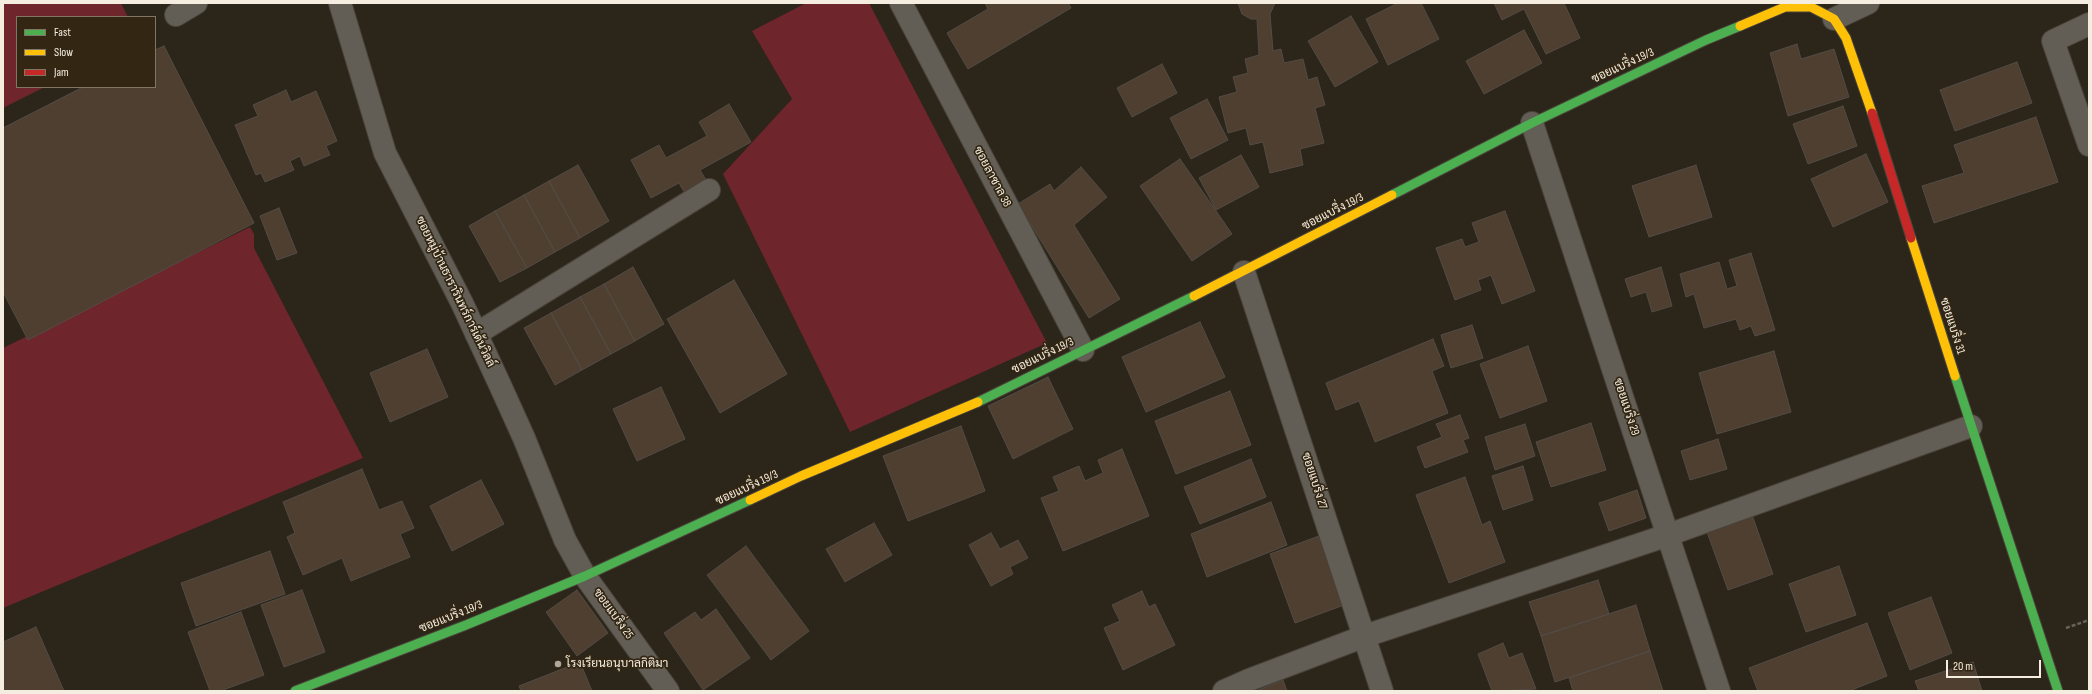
<!DOCTYPE html>
<meta charset="utf-8">
<style>
body{margin:0}
#map{position:relative;width:2092px;height:694px;overflow:hidden;background:#2c251a;font-family:"Sofia Sans Condensed",sans-serif}
canvas{display:block}
.frame{position:absolute;inset:0;border:4px solid #f4ede0;pointer-events:none}
.legend{position:absolute;left:16px;top:16px;width:140px;height:72px;box-sizing:border-box;background:#332713;border:1px solid #807665;margin:0;padding:5px 7px;list-style:none;font-size:12px;color:#f4ede0}
.legend li{display:flex;align-items:center;gap:8px;height:20px}
.legend b{width:20px;border:1px solid #807665}
.scale{position:absolute;left:1946px;top:660px;width:95px;height:18px;box-sizing:border-box;border:2px solid #f4ede0;border-top:0;padding-left:5px;font-size:12px;line-height:14px;white-space:nowrap;color:#f4ede0;-webkit-text-stroke:3px #332713;paint-order:stroke}
</style>
<div id="map">
<canvas width="2092" height="694"></canvas>
<div class="frame"></div>
<ul class="legend">
<li><b style="height:5px;background:#4caf50"></b>Fast</li>
<li><b style="height:5px;background:#ffc107"></b>Slow</li>
<li><b style="height:5px;background:#c62828"></b>Jam</li>
</ul>
<div class="scale">20 m</div>
</div>
<script>
const g = document.querySelector('canvas').getContext('2d');
g.lineJoin = 'round';
function paint(path, color) { g.fillStyle = color; g.fill(path, 'evenodd'); }
const shape = rows => new Path2D(rows.map(r => 'M' + r).join(''));
function stroke(path, color, width, dash) { g.strokeStyle = color; g.lineWidth = width; g.lineCap = dash ? 'butt' : 'round'; g.setLineDash(dash || []); g.stroke(path); }
function drawText(font, color, halo, rows, align = 'center') {
  g.font = font + ' "Sofia Sans Condensed",Sarabun,sans-serif'; g.lineWidth = 3.5; g.setLineDash([]); g.textBaseline = 'middle'; g.strokeStyle = halo; g.fillStyle = color; for (const [text, x, y, turn = 0] of rows) {
    g.save(); g.translate(x, y); g.rotate((+turn || 0) * Math.PI / 180); g.textAlign = isNaN(turn) ? turn : align; if (halo) g.strokeText(text, 0, 0); g.fillText(text, 0, 0); g.restore();
  }
}
paint(shape([
 [3,3,121,3,128,17,17,17,17,87,45,87,3,108],
 [806,3,869,3,1047,343,850,432,723,174,792,99,752,31],
 [250,227,254,234,254,248,363,458,3,608,3,348]
]), '#6e252b');
const building = shape([
 [985,3,1068,3,1071,8,968,69,947,33,988,9,985,3],
 [1238,3,1275,3,1270,14,1273,51,1281,49,1284,63,1303,59,1308,80,1317,77,1325,105,1315,108,1324,143,1300,149,1303,165,1270,173,1263,142,1250,145,1246,128,1228,133,1219,97,1237,92,1233,77,1248,73,1245,59,1259,55,1257,19,1251,19,1242,14,1238,3],
 [1398,3,1421,3,1439,39,1388,65,1366,19,1398,3],
 [1494,3,1564,3,1580,38,1546,54,1524,9,1502,20,1494,3],
 [1351,16,1378,62,1335,87,1308,41,1351,16],
 [1524,30,1542,63,1484,94,1466,61,1524,30],
 [1797,44,1801,59,1834,49,1849,97,1788,116,1770,53,1797,44],
 [164,46,254,223,28,340,3,292,3,128,83,87,155,87,155,50,164,46],
 [2017,62,2032,103,1955,131,1940,90,2017,62],
 [1162,64,1177,93,1132,117,1117,88,1162,64],
 [286,90,291,102,316,91,337,141,326,146,330,155,304,166,300,156,290,161,294,170,265,182,261,173,256,175,235,125,258,116,253,105,286,90],
 [1207,99,1228,140,1191,159,1170,118,1207,99],
 [729,104,751,142,700,170,709,185,687,197,679,183,651,198,631,160,659,145,666,158,707,136,699,122,729,104],
 [1843,106,1857,146,1808,164,1793,124,1843,106],
 [2036,117,2058,182,1934,223,1922,186,1964,173,1954,145,2036,117],
 [1866,154,1888,202,1833,227,1811,179,1866,154],
 [1241,155,1259,187,1216,210,1199,178,1241,155],
 [1180,159,1232,234,1192,261,1140,186,1180,159],
 [578,165,609,221,580,238,549,181,578,165],
 [1696,165,1712,217,1649,237,1632,186,1696,165],
 [1081,167,1107,197,1074,225,1120,299,1089,318,1018,204,1050,184,1054,191,1081,167],
 [549,181,580,238,555,252,524,195,549,181],
 [524,195,555,252,527,268,495,211,524,195],
 [279,208,297,253,277,260,260,216,279,208],
 [495,211,527,268,500,282,469,226,495,211],
 [1505,211,1535,291,1502,304,1491,275,1478,280,1481,290,1455,300,1436,248,1462,239,1465,247,1479,242,1472,223,1505,211],
 [1751,253,1775,330,1755,336,1751,326,1740,330,1736,319,1704,328,1694,294,1686,297,1680,274,1719,262,1727,289,1737,286,1729,260,1751,253],
 [633,267,664,324,635,341,604,284,633,267],
 [1661,267,1672,306,1652,312,1646,292,1631,297,1625,279,1661,267],
 [734,280,787,374,720,413,667,319,734,280],
 [604,284,635,341,611,354,580,297,604,284],
 [580,297,611,354,582,370,551,313,580,297],
 [551,313,582,370,555,385,524,328,551,313],
 [1200,322,1225,377,1146,412,1122,357,1200,322],
 [1472,325,1483,358,1451,368,1441,335,1472,325],
 [1433,339,1444,366,1432,371,1448,413,1375,442,1359,401,1336,410,1326,383,1433,339],
 [1528,346,1547,401,1500,418,1480,364,1528,346],
 [427,349,448,397,390,422,370,373,427,349],
 [1774,351,1791,412,1717,434,1699,373,1774,351],
 [1048,377,1073,429,1013,459,988,406,1048,377],
 [661,387,685,439,637,461,613,409,661,387],
 [1230,391,1251,445,1176,474,1155,421,1230,391],
 [1460,415,1469,438,1463,440,1468,452,1425,468,1417,447,1442,437,1436,424,1460,415],
 [1591,423,1606,470,1551,487,1536,442,1591,423],
 [1525,424,1535,456,1495,470,1485,437,1525,424],
 [961,426,985,491,908,521,883,456,961,426],
 [1718,439,1727,469,1690,480,1681,451,1718,439],
 [1122,449,1149,516,1063,551,1041,498,1059,491,1053,477,1079,466,1085,481,1103,473,1098,460,1122,449],
 [1251,459,1266,497,1200,524,1184,487,1251,459],
 [1523,466,1533,500,1503,510,1492,476,1523,466],
 [362,469,379,510,402,501,414,528,400,534,410,557,351,581,342,558,303,575,287,537,295,533,283,502,362,469],
 [1465,477,1482,525,1490,521,1505,562,1449,583,1416,495,1465,477],
 [481,480,504,524,452,551,430,506,481,480],
 [1637,490,1646,518,1609,531,1599,503,1637,490],
 [1271,502,1287,545,1207,577,1191,534,1271,502],
 [1752,515,1773,574,1728,590,1707,532,1752,515],
 [874,523,892,555,845,582,826,549,874,523],
 [991,533,1000,549,1018,540,1028,558,1010,567,1013,574,991,586,969,545,991,533],
 [1319,536,1344,605,1295,623,1270,554,1319,536],
 [746,546,809,631,771,660,707,575,746,546],
 [270,551,285,594,196,626,181,583,270,551],
 [1839,566,1856,615,1806,632,1789,584,1839,566],
 [1598,580,1609,614,1541,636,1529,602,1598,580],
 [302,590,325,652,284,667,261,605,302,590],
 [577,590,608,633,577,656,546,612,577,590],
 [1142,591,1149,607,1155,604,1175,645,1123,670,1104,628,1120,621,1112,605,1142,591],
 [1931,597,1952,653,1910,670,1888,613,1931,597],
 [1636,605,1650,651,1555,682,1541,636,1636,605],
 [716,609,750,658,703,690,664,633,695,612,701,620,716,609],
 [241,612,264,675,220,691,210,691,188,632,241,612],
 [1867,623,1887,676,1849,691,1758,691,1749,668,1867,623],
 [36,627,64,691,3,691,3,642,36,627],
 [1503,643,1509,658,1522,653,1536,689,1492,691,1478,654,1503,643],
 [1650,651,1663,691,1573,691,1569,678,1650,651],
 [580,662,592,691,521,691,519,686,580,662],
 [1973,662,1982,691,1919,691,1915,681,1973,662],
 [1283,680,1287,691,1256,691,1283,680]
]);
paint(building, '#4e3f31');
stroke(building, '#534c45', 1);
const street = shape([
 [340,3,385,153,462,303,500,385,524,438,565,540,585,576,668,691],
 [901,3,1083,350],
 [176,15,196,3],
 [1834,19,1868,3],
 [2089,24,2053,41,2089,145],
 [1532,123,1719,691],
 [1244,272,1382,691],
 [476,334,709,190],
 [1224,691,1249,680,1365,636,1668,535,1971,426]
]);
const fast = shape([
 [1392,195,1532,123,1706,40,1740,26],
 [1955,376,2058,691],
 [978,402,1194,296],
 [295,691,466,625,585,576,750,500]
]);
const slow = shape([
 [1740,26,1785,7,1811,7,1834,19,1846,38,1872,113],
 [1911,238,1955,376],
 [1194,296,1392,195],
 [750,500,801,476,978,402]
]);
const jam = shape([
 [1872,113,1911,238]
]);
stroke(street, '#49433a', 24);
stroke(fast, '#49433a', 11);
stroke(slow, '#49433a', 11);
stroke(jam, '#49433a', 11);
stroke(shape([
 [2066,628,2089,620]
]), '#676159', 2.5, [4, 2]);
stroke(street, '#625e56', 22);
stroke(fast, '#4caf50', 9);
stroke(slow, '#ffc107', 9);
stroke(jam, '#c62828', 9);
for (const [x, y, r, color] of [
 [558,664,4,"#aea79b"]
]) { const dot = new Path2D(); dot.arc(x, y, r, 0, 2 * Math.PI); g.fillStyle = color; g.fill(dot); stroke(dot, '#332713', 1.5); }
drawText('12px', '#f4ede0', '#332713', [
 ["ซอยแบริ่ง 19/3",1623,66,-25],
 ["ซอยลาซาล 38",992,177,62],
 ["ซอยแบริ่ง 19/3",1333,212,-27],
 ["ซอยหมู่บ้านธารารินทร์การ์เด้นวิลล์",455,292,64],
 ["ซอยแบริ่ง 31",1952,326,72],
 ["ซอยแบริ่ง 19/3",1043,356,-26],
 ["ซอยแบริ่ง 29",1626,407,72],
 ["ซอยแบริ่ง 27",1314,481,72],
 ["ซอยแบริ่ง 19/3",747,488,-25],
 ["ซอยแบริ่ง 25",613,614,54],
 ["ซอยแบริ่ง 19/3",451,617,-22]
]);
drawText('12px', '#f4ede0', '#332713', [
 ["โรงเรียนอนุบาลกิติมา",566,664]
], 'left');
</script>
